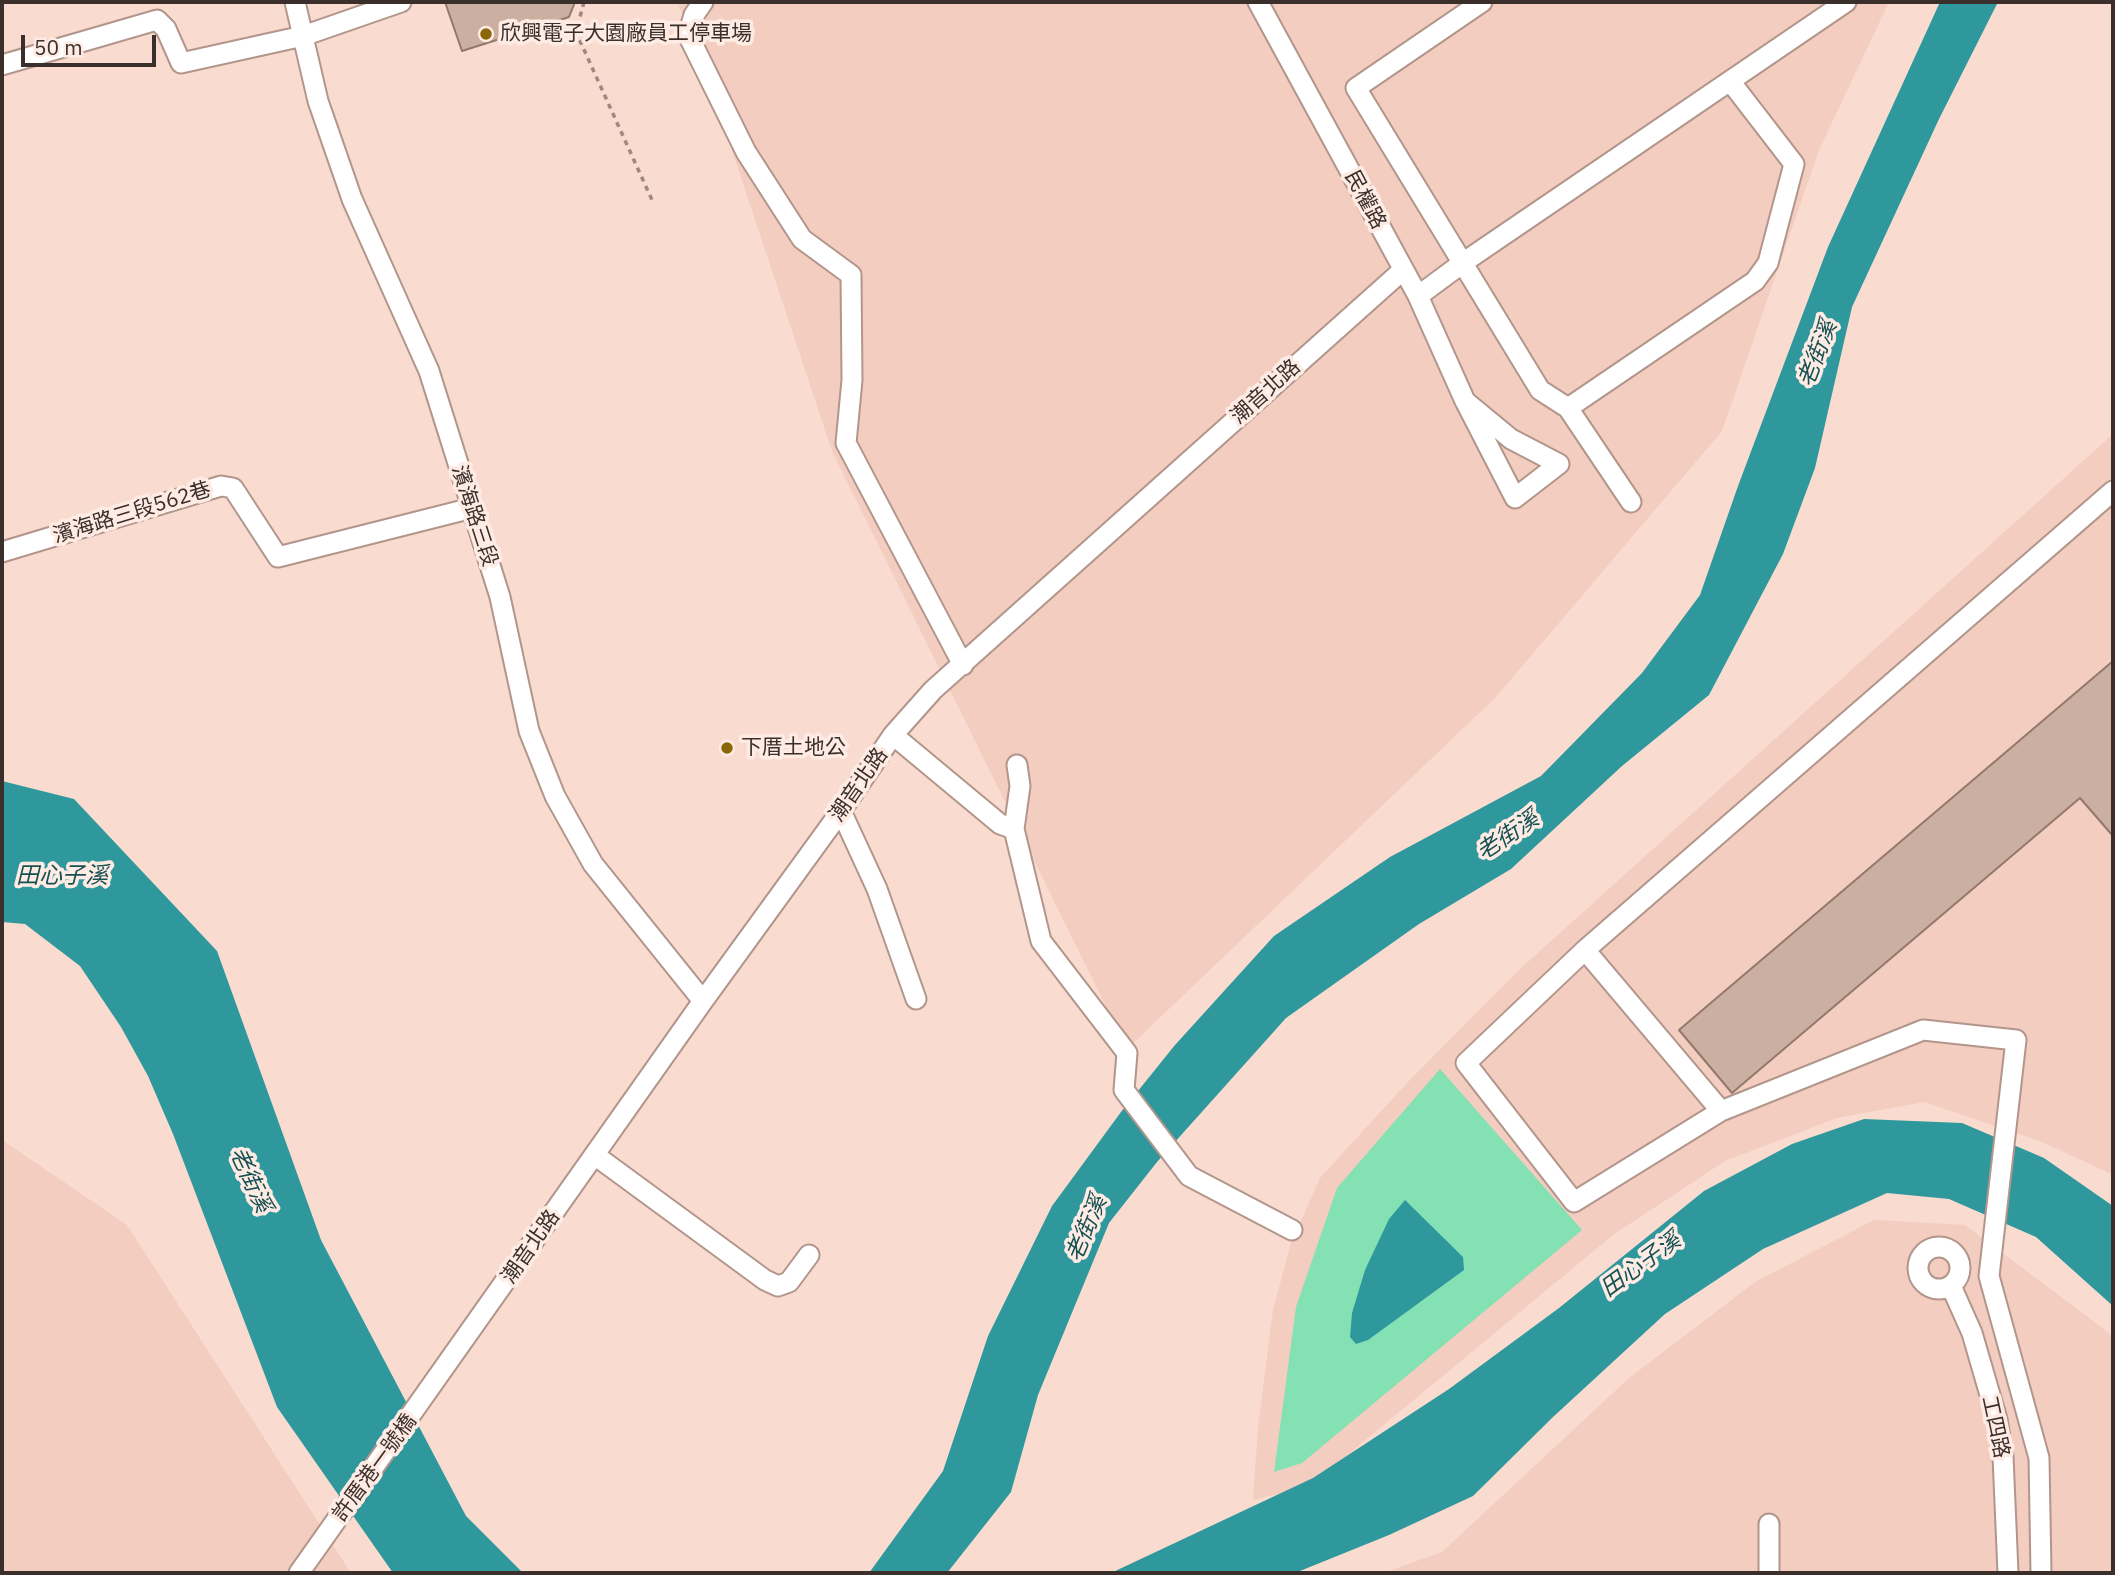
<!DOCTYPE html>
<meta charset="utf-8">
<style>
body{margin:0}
#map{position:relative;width:2115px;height:1575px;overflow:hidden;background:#fadbd0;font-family:"IBM Plex Sans",sans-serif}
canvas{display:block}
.frame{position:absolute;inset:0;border:4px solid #3b2f2b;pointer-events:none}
.scale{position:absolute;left:21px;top:35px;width:135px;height:32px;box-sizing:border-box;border:4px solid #3b2f2b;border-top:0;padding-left:9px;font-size:21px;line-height:24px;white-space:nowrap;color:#3b2f2b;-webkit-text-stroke:5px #feebe4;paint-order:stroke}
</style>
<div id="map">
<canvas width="2115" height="1575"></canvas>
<div class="frame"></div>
<div class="scale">50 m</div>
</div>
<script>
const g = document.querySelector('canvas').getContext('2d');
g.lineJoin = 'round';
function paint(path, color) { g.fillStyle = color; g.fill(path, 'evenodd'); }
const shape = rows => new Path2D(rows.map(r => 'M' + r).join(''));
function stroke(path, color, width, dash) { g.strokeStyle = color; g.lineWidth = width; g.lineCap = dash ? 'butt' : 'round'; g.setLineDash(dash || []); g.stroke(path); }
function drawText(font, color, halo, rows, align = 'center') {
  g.font = font + ' "IBM Plex Sans","Noto Sans TC",sans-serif'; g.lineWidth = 7; g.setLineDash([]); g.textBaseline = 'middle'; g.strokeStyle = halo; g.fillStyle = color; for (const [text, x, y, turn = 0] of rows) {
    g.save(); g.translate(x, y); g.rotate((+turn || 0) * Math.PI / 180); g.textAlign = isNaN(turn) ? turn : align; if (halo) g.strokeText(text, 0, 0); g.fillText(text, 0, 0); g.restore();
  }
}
paint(shape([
 [677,2,1889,2,1819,150,1722,431,1496,697,1127,1049,832,451,699,51],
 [2113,434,2113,1175,2040,1141,1924,1102,1837,1118,1725,1161,1613,1235,1310,1486,1253,1500,1258,1427,1273,1310,1291,1243,1320,1178,1406,1084,1520,969],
 [2,1140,127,1225,351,1573,2,1573],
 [1874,1220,1965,1225,2113,1336,2113,1573,1383,1573,1442,1552,1629,1378,1755,1282]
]), '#f3cdbf');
paint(shape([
 [1440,1069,1582,1230,1302,1463,1274,1472,1296,1307,1337,1188]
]), '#84e1b3');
paint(shape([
 [1940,2,1998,2,1939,119,1852,307,1815,468,1783,554,1709,695,1622,766,1511,869,1419,924,1286,1018,1157,1162,1109,1223,1038,1395,1011,1492,947,1573,869,1573,943,1471,988,1336,1052,1206,1121,1112,1175,1045,1274,936,1390,857,1541,776,1642,673,1700,595,1738,486,1828,247],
 [2,781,74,799,217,951,321,1240,466,1516,523,1573,393,1573,277,1407,173,1134,148,1076,121,1027,80,966,25,924,2,922],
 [1864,1119,1962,1123,2044,1158,2113,1206,2113,1306,2036,1237,1949,1199,1887,1193,1763,1249,1665,1314,1553,1417,1473,1496,1389,1535,1295,1573,1111,1573,1313,1478,1449,1389,1559,1308,1704,1191,1792,1144],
 [1405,1200,1463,1257,1464,1270,1368,1340,1356,1344,1350,1337,1352,1313,1365,1270,1389,1219]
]), '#2e989c');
const building = shape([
 [445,2,575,2,569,17,462,51,445,2],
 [2113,661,2113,836,2080,798,1732,1093,1679,1030,2113,661]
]);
paint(building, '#cbafa1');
stroke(building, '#93796c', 2);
const minor = shape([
 [295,2,318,101,352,199,429,371,500,597,529,731,555,796,593,864,703,1001],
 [703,2,694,15,688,35,746,152,802,239,851,275,852,380,846,443,963,665],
 [1258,2,1418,296,1465,401,1515,498,1559,464,1511,439,1465,401],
 [1482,2,1356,88,1540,390,1568,408,1631,502],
 [2,65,157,20,166,29,181,63,303,36,401,2],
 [1418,296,1464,262,1846,2],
 [1568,408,1755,281,1768,263,1794,164,1730,81],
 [2,552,221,486,233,488,278,557,472,508],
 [893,735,1000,824,1014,829],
 [1017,765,1020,786,1014,829,1041,941,1127,1053,1124,1090,1189,1176,1292,1230],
 [841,811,877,889,916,999],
 [1585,950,1721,1111],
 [596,1156,765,1280,778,1286,789,1282,809,1255],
 '1918 1268a21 21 0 1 1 42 0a21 21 0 1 1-42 0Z',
 [1951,1286,1972,1333,1997,1419,2003,1456,2008,1573],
 [299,1573,703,1001,841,811,893,735,933,690,1403,270],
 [1769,1573,1769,1524],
 [2041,1573,2039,1458,1989,1276,2016,1040,1923,1030,1721,1111,1574,1202,1466,1063,1585,950,2113,491]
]);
stroke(minor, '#b2958b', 23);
stroke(shape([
 [584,2,576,32,652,200]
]), '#9e8881', 3.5, [5, 5]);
stroke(minor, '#fff', 19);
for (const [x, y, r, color] of [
 [486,34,7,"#8c6708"],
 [727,748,7,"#8c6708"]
]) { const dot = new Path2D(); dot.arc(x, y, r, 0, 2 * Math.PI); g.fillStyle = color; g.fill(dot); stroke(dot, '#feebe4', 2.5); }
drawText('21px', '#3b2f2b', '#feebe4', [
 ["欣興電子大園廠員工停車場",500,34],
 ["下厝土地公",741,748]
], 'left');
drawText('21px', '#3b2f2b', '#feebe4', [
 ["民權路",1365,200,62],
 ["潮音北路",1266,392,-42],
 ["濱海路三段562巷",132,513,-17],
 ["濱海路三段",474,516,72],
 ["潮音北路",859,785,-55],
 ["潮音北路",531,1247,-55],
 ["工四路",1995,1427,78],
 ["許厝港一號橋",375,1468,-54]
]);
drawText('italic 23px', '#155052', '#feebe4', [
 ["老街溪",1818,354,-69],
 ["老街溪",1508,836,-34],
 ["田心子溪",62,876],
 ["老街溪",250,1180,65],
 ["老街溪",1087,1229,-67],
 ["田心子溪",1641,1265,-36]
]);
</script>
